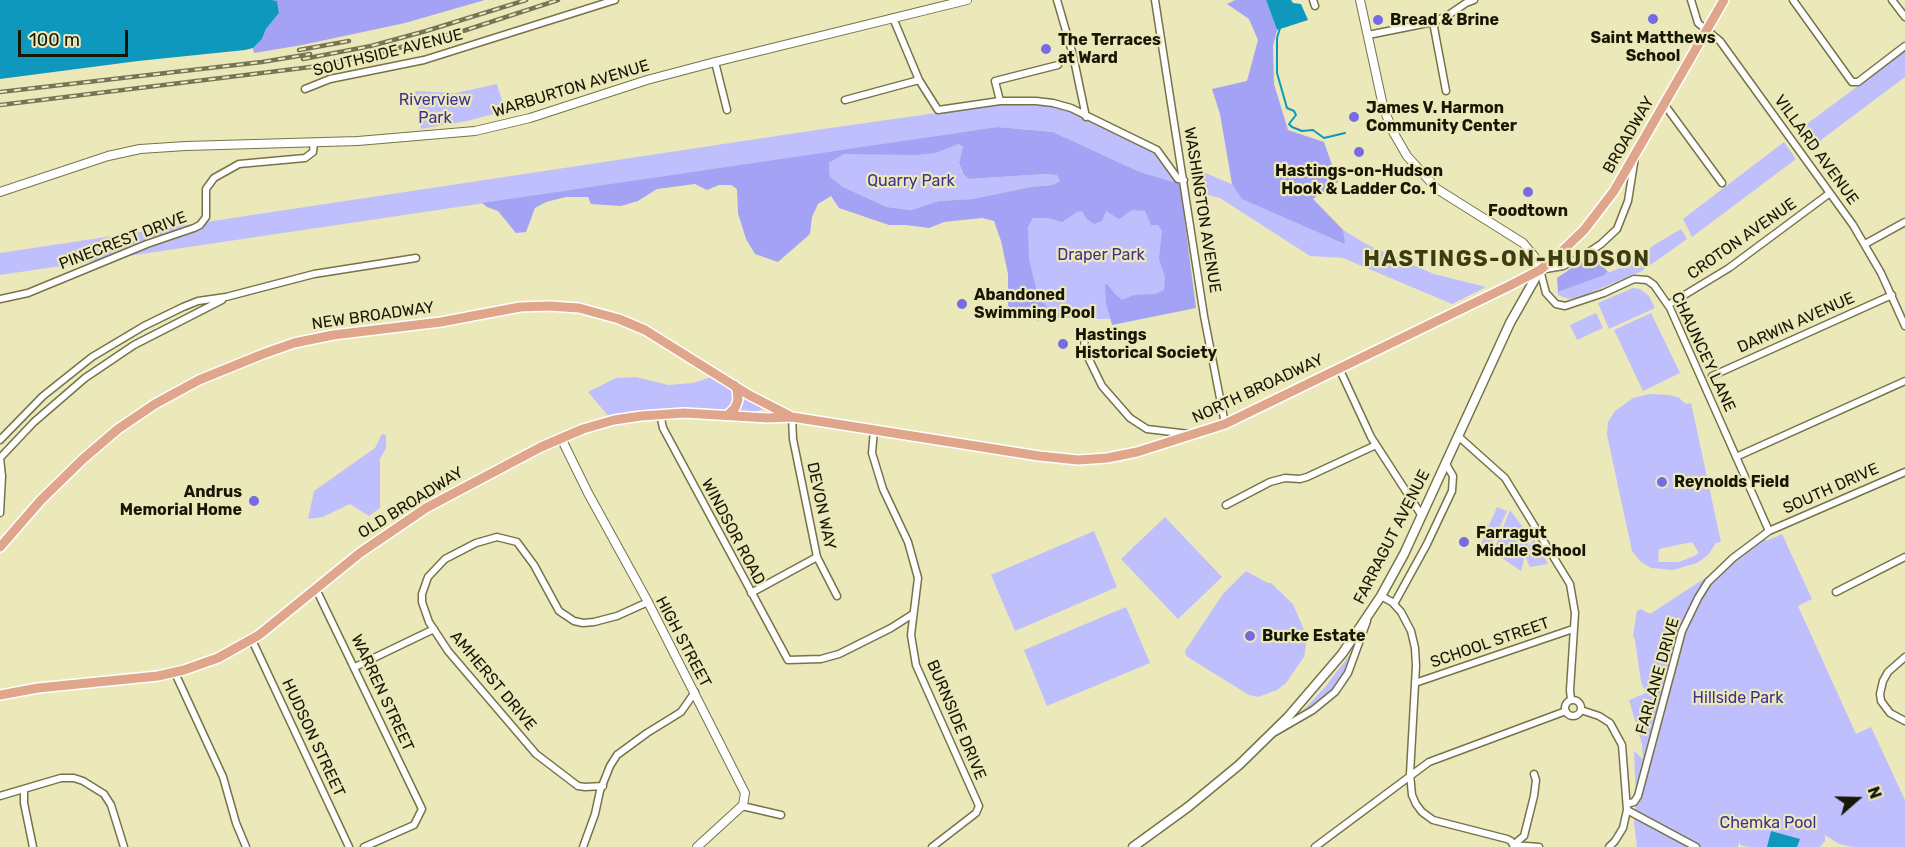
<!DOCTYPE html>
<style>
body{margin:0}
#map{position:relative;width:1905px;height:847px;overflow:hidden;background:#ebe8ba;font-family:Rubik,sans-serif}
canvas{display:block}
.north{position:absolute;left:1827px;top:769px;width:60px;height:60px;-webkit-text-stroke:4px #ebe8ba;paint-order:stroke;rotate:70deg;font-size:16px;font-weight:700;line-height:24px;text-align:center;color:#181706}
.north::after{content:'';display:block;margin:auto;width:21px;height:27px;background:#181706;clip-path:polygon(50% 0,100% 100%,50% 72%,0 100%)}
.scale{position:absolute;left:18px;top:30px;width:110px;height:27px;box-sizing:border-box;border:3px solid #181706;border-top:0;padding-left:8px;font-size:18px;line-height:21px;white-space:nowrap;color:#181706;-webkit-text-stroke:4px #ebe8ba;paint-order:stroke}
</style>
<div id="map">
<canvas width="1905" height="847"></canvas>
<div class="north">N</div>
<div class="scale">100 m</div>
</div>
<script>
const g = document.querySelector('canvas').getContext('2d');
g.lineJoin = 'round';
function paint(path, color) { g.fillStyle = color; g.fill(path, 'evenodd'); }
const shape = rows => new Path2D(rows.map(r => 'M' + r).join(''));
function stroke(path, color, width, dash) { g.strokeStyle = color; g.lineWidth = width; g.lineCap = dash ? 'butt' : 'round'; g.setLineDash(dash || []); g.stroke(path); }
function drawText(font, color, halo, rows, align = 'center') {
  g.font = font + ' Rubik,sans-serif'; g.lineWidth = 4.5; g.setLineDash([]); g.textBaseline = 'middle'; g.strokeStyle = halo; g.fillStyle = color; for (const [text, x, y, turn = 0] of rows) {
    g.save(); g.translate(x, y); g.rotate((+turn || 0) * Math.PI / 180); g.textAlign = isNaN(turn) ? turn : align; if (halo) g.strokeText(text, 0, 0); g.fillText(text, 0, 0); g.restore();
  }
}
paint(shape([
 [1905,51,1905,77,1809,149,1796,132],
 [497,84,505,111,467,121,421,129,415,91,456,93],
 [1000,104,1051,106,1079,115,1155,151,1169,173,1180,184,1140,172,1053,132,997,127,0,275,0,253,823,129],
 [1784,142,1796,159,1692,237,1683,219],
 [959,144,963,147,959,163,962,173,969,179,1045,174,1057,175,1060,181,1052,185,1031,187,972,199,939,201,911,210,887,207,843,187,830,177,829,163,844,154,936,153],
 [1189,166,1236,186,1313,199,1343,230,1368,245,1434,274,1486,287,1452,304,1343,258,1310,256,1220,198,1194,192],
 [1051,193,1175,193,1192,307,1126,318,1101,319,1040,317,1014,232],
 [1681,229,1687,239,1642,271,1580,297,1569,299,1558,295,1558,292,1628,265,1654,245],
 [1633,288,1640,289,1649,296,1655,308,1609,329,1598,303],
 [1596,313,1603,328,1577,340,1570,325],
 [1651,313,1680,373,1643,391,1614,330],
 [636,377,668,385,692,383,712,377,763,409,754,413,664,410,610,418,588,392,616,378],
 [1650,394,1670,395,1679,398,1686,404,1691,403,1721,542,1716,543,1708,555,1697,563,1673,570,1651,568,1641,562,1632,551,1607,435,1608,422,1615,411,1633,398],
 [1692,542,1699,553,1694,556,1679,562,1658,562,1659,549],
 [382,434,386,435,386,448,380,459,380,508,369,516,350,504,323,517,308,519,314,491,375,448],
 [1497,507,1507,511,1490,548,1481,544],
 [1510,510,1530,537,1528,546,1534,540,1548,564,1530,567,1525,556,1521,571,1493,552],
 [1165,517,1222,577,1178,619,1121,559],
 [1094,531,1117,587,1015,631,991,575],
 [1782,534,1812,599,1798,606,1856,734,1871,727,1905,800,1905,847,1852,847,1839,844,1825,835,1825,841,1820,847,1749,847,1740,845,1740,839,1738,847,1637,847,1634,823,1636,802,1634,751,1643,759,1642,744,1629,700,1646,693,1641,682,1635,640,1633,635,1637,611,1641,609,1650,614,1765,539,1766,541],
 [1246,571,1268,583,1271,583,1293,604,1304,630,1306,646,1304,657,1286,683,1277,690,1258,697,1249,695,1186,656,1185,651,1223,594],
 [1126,607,1150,663,1047,706,1024,650],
 [1355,648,1344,674,1332,690,1300,714,1325,687]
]), '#bfbffe');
paint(shape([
 [272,0,485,0,405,23,302,45,254,53,253,48,262,39,266,29,279,13,277,1],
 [1235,0,1266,0,1277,30,1273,46,1274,84,1288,130,1324,142,1338,182,1313,199,1343,230,1345,244,1242,199,1232,184,1220,114,1212,89,1247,81,1258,40,1249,19,1227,4],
 [997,127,1053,132,1140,172,1180,184,1196,308,1112,325,1106,303,1105,285,1107,284,1115,294,1122,300,1134,295,1155,294,1164,290,1165,277,1159,259,1162,231,1158,225,1151,225,1145,211,1132,210,1119,219,1106,211,1102,221,1094,224,1087,219,1082,211,1077,212,1062,222,1048,218,1033,218,1028,227,1029,260,1036,288,1047,308,1060,314,1062,318,1040,317,1038,321,1008,306,1008,274,1001,241,994,221,982,218,944,222,929,228,906,225,889,225,839,208,831,196,818,204,812,217,810,234,778,262,755,254,746,239,738,213,737,189,731,185,719,185,707,190,695,184,657,189,638,201,621,206,591,204,588,197,566,197,546,202,535,208,526,232,516,233,498,211,487,207,482,203],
 [959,144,963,147,959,163,963,174,969,179,1045,174,1057,175,1060,181,1052,185,1031,187,972,199,939,201,911,210,887,207,843,187,830,177,829,163,844,154,916,155,936,153],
 [1592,254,1608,272,1604,275,1558,292,1557,278]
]), '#a4a2f4');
paint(shape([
 [0,0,272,0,277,1,279,13,266,29,262,39,253,48,245,50,138,61,0,79],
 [1266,0,1291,0,1293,3,1301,4,1308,20,1277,30],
 [1771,831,1800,839,1797,847,1767,847]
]), '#0e98be');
stroke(shape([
 [1280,28,1277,38,1277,73,1287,108,1294,111,1296,115,1289,124,1292,127,1302,131,1313,130,1324,138,1345,133]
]), '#0e98be', 2);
const minor = shape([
 [1057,0,1073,55,1086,117],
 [1155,0,1204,316,1225,424],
 [1313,0,1315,6],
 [1691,0,1698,23,1720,41,1853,225,1881,273,1905,326],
 [1793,0,1852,82,1858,82,1905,46],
 [1892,0,1905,17],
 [893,18,919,80,938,110,1000,101,1036,101,1053,103,1071,108,1157,150,1178,179,1184,180],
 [1433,22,1446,91],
 [1368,35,1433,22,1447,16,1466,3,1474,0],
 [715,62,727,110],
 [305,89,330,79,424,60,615,0],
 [845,100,919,80],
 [1000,101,995,81,1058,65],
 [1664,104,1722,183],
 [1635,157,1628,201,1617,229,1601,244,1580,258,1563,266,1540,270,1546,293,1556,304,1565,306,1604,293,1634,279,1647,280,1654,285,1670,308,1769,531],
 [1865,244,1905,222],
 [0,299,28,293,147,244,194,228,200,225,206,217,206,189,214,178,239,164,305,158,313,152,314,142],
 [1668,305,1729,268,1830,193],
 [1085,336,1084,349,1102,386,1130,418,1147,429,1189,434],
 [1339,368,1371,437,1422,516],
 [1712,376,1892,295],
 [660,414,663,428,788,660,821,659,839,654,891,628,913,614],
 [792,417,793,439,817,557,837,596],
 [874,430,872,453,883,489,908,542,918,578,911,635,916,665,979,806,976,813,932,847],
 [1458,436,1505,478,1570,584,1575,613,1570,690,1571,700],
 [0,440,43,396,92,357,144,326,183,307,198,301,226,297,314,274,416,258],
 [1736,457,1905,381],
 [0,458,34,422,85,378,134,345,222,300],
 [0,458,2,476,0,513],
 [1226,505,1270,482,1285,478,1300,479,1307,477,1376,445],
 [316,589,422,809,414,825,364,847],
 [1836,592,1905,557],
 [751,593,817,557],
 [1381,596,1392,602,1401,612,1411,631,1415,648,1416,666,1410,774,1412,795,1416,804,1422,812,1433,820,1507,839,1511,841,1514,847],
 [1394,604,1427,544,1452,491,1453,476,1446,464],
 [252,640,349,847],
 [1905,657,1888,672,1883,681,1880,694,1881,701,1890,713,1905,721],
 [355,667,434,629],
 [175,673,223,777,236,823,246,847],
 [1415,683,1573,629],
 '1565 708a8 8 0 1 1 16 0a8 8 0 1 1-16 0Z',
 [1581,710,1599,716,1610,723,1622,745,1627,810,1623,828,1615,841,1609,847],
 [1275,732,1313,710,1335,692,1348,673,1367,621],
 [603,786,585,787,578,786,536,754,448,651,429,622,422,602,422,594,428,577,445,559,476,543,497,537,517,542,534,565,559,611,574,621,583,623,594,622,617,616,648,602],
 [24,789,24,803,33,847],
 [0,796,61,778,74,778,83,781,104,794,111,805,124,847],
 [1627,804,1634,802,1638,796,1682,631,1698,598,1708,582,1733,558,1769,531,1905,472],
 [742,806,781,815],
 [1627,810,1696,847],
 [1513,845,1524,836,1534,796,1536,780,1534,774],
 [1514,845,1539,847],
 [583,847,595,814,600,791,610,766,617,755,647,733,681,712,695,692],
 [1315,847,1429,762,1566,711]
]);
const tertiary = shape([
 [1360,0,1383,106,1392,130,1407,156,1437,189,1523,243,1534,256,1540,270],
 [0,192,108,156,140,149,186,146,358,141,475,131,530,118,647,80,715,62,967,0],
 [561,438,588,493,648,602,745,793,743,805,697,847]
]);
const secondary = shape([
 [1133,847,1188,807,1239,765,1288,717,1342,654,1381,596,1404,554,1510,323,1540,270]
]);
const primary = shape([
 [728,415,735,408,738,400,737,389,734,385],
 [0,547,41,500,83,459,118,429,155,404,199,380,263,354,294,343,333,335,441,322,520,307,549,306,579,308,619,319,645,330,749,395,790,416],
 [0,695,38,688,158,676,184,670,218,658,259,635,360,553,426,508,541,447,583,429,614,420,641,416,684,413,768,418,792,417,1039,456,1078,460,1107,458,1137,452,1225,424,1507,287,1540,270,1557,256,1584,230,1614,191,1724,0]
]);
stroke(minor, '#767349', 9);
stroke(tertiary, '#767349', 10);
stroke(secondary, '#767349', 11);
stroke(primary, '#fff', 12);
stroke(minor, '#fff', 6);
stroke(tertiary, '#fff', 8);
stroke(secondary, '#fff', 8);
stroke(primary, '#e0a68b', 9);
const rail = shape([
 [299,50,349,41],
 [303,59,371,46,426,31,526,0],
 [0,92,262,62,310,54],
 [0,105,319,66,375,54,463,31,558,0]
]);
stroke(rail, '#767456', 4.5);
stroke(rail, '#ebe8ba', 2, [7]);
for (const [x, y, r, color] of [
 [1653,19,6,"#776ae5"],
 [1378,20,6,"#776ae5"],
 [1046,49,6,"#776ae5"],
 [1354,117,6,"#776ae5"],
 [1359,152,6,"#776ae5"],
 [1528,192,6,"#776ae5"],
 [962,304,6,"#776ae5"],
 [1063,344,6,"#776ae5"],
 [1662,482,6,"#776ae5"],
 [254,501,6,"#776ae5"],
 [1464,542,6,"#776ae5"],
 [1250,636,6,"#776ae5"]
]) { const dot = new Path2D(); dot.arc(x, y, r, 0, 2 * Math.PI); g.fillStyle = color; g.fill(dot); stroke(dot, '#ebe8ba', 2); }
drawText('bold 16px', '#181706', '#ebe8ba', [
 ["Bread & Brine",1390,20],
 ["Saint Matthews",1653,38,"center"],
 ["School",1653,56,"center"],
 ["The Terraces",1058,40],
 ["at Ward",1058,58],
 ["James V. Harmon",1366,108],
 ["Community Center",1366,126],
 ["Hastings-on-Hudson",1359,171,"center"],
 ["Hook & Ladder Co. 1",1359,189,"center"],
 ["Foodtown",1528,211,"center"],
 ["Abandoned",974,295],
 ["Swimming Pool",974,313],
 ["Hastings",1075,335],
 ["Historical Society",1075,353],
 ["Reynolds Field",1674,482],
 ["Andrus",242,492,"right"],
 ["Memorial Home",242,510,"right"],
 ["Farragut",1476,533],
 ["Middle School",1476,551],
 ["Burke Estate",1262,636]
], 'left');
drawText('16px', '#181706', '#ebe8ba', [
 ["SOUTHSIDE AVENUE",388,53,-14],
 ["WARBURTON AVENUE",571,89,-17],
 ["BROADWAY",1629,135,-60],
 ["VILLARD AVENUE",1816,150,54],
 ["WASHINGTON AVENUE",1202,210,81],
 ["CROTON AVENUE",1742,239,-35],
 ["PINECREST DRIVE",123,241,-21],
 ["NEW BROADWAY",373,316,-8],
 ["DARWIN AVENUE",1796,323,-24],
 ["CHAUNCEY LANE",1703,352,65],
 ["NORTH BROADWAY",1258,389,-25],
 ["SOUTH DRIVE",1831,489,-24],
 ["OLD BROADWAY",411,503,-32],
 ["DEVON WAY",821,506,78],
 ["WINDSOR ROAD",733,532,62],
 ["FARRAGUT AVENUE",1392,537,-63],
 ["HIGH STREET",683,642,62],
 ["SCHOOL STREET",1490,643,-19],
 ["FARLANE DRIVE",1658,676,-74],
 ["AMHERST DRIVE",493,681,50],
 ["WARREN STREET",382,693,65],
 ["BURNSIDE DRIVE",956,720,67],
 ["HUDSON STREET",313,738,65]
]);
drawText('16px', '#3f308d', '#ebe8ba', [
 ["Riverview",435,100],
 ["Park",435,118],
 ["Quarry Park",911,181],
 ["Draper Park",1101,255],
 ["Hillside Park",1738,698],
 ["Chemka Pool",1768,823]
]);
g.letterSpacing = '1.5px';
drawText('bold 22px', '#3f3b11', '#ebe8ba', [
 ["HASTINGS-ON-HUDSON",1507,260]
]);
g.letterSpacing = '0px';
</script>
